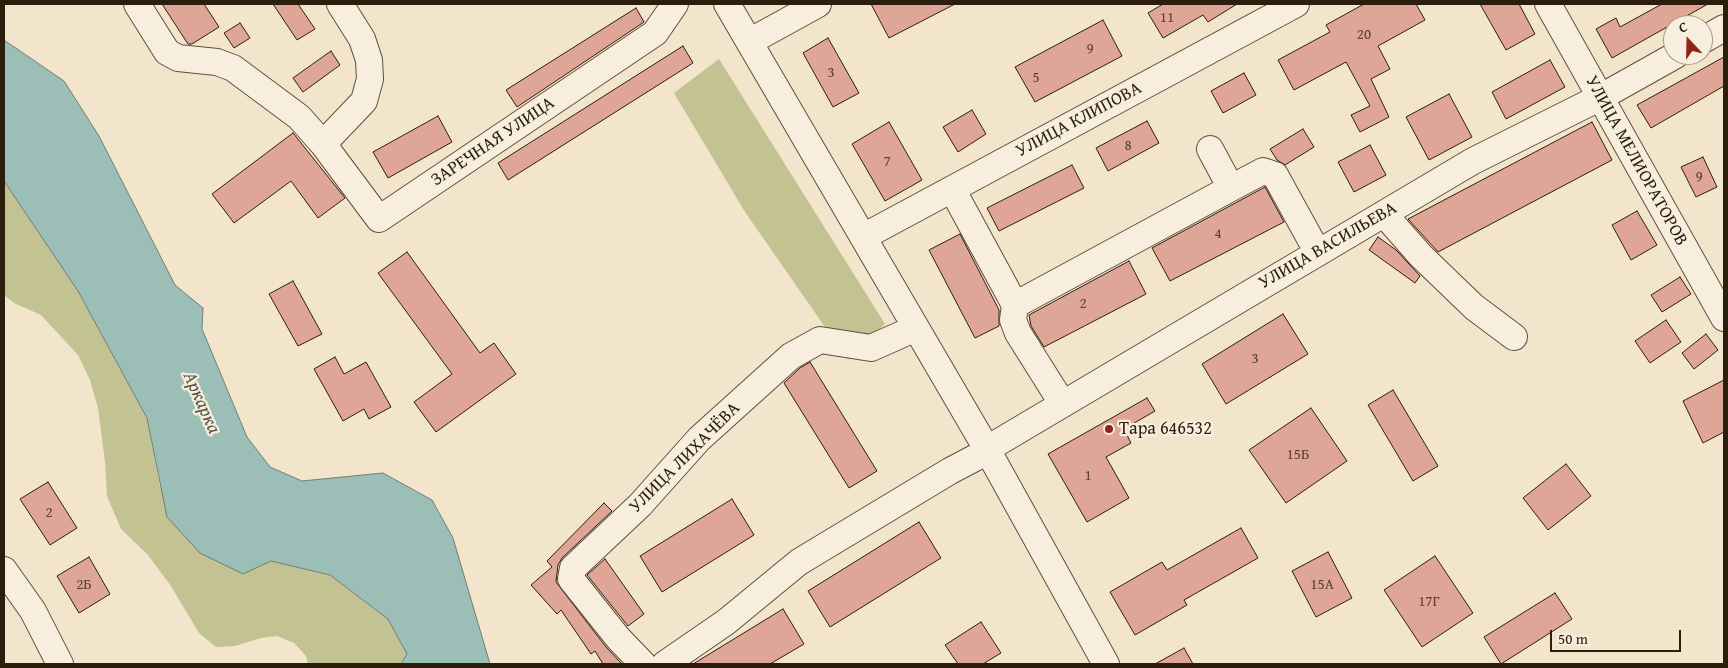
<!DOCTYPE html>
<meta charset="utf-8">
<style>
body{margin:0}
#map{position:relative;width:1728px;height:668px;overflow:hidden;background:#f2e5cc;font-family:"Gentium Book Plus",serif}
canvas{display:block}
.frame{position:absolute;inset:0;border:5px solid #2c1e0c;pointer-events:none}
.north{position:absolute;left:1663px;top:15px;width:50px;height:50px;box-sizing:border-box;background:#f7eede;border:1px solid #a69b8a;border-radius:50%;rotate:339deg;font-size:14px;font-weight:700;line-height:20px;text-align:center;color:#2c1e0c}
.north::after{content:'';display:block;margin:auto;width:18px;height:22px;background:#8f2418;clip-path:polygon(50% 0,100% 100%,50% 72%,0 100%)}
.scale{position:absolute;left:1550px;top:630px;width:131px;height:22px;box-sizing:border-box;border:2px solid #2c1e0c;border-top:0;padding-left:6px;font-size:15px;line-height:18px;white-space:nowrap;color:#2c1e0c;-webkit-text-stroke:4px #f7eede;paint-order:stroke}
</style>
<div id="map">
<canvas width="1728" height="668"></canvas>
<div class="frame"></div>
<div class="north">С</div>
<div class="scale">50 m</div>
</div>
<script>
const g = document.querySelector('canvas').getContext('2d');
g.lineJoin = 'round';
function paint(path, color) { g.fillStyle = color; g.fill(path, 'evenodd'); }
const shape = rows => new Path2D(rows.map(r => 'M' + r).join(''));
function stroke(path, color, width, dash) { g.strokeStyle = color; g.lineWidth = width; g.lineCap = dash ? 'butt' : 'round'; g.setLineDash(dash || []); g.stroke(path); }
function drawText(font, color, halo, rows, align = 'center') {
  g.font = font + ' "Gentium Book Plus",serif'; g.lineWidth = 4.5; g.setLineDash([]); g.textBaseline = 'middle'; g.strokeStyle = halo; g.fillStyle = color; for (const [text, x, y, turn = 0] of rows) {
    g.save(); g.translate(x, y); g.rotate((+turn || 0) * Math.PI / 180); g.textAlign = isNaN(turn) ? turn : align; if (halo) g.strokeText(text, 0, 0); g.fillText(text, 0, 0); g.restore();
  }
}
paint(shape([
 [719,59,885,324,848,360,745,212,674,93],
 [4,181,78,291,147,418,160,487,271,561,330,575,388,619,407,654,401,664,308,664,306,656,294,643,277,636,261,638,235,646,216,647,199,633,171,586,148,555,121,529,107,496,105,462,98,408,90,380,78,355,41,315,14,303,4,295]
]), '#c2c292');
const water = shape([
 [4,40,64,81,99,136,175,285,203,308,202,329,247,437,270,467,302,481,383,473,432,500,453,538,490,664,401,664,407,654,388,619,330,575,271,561,243,574,200,553,167,517,147,418,78,291,4,181,4,40]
]);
paint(water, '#9bbfb6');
stroke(water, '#6f7f72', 1);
const building = shape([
 [162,4,204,4,219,27,192,44,188,44,162,4],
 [273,4,298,4,315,29,297,40,273,4],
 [871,4,955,4,889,38,871,4],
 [1163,4,1237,4,1208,22,1203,15,1163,38,1148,13,1163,4],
 [1364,4,1416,4,1425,20,1378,46,1390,69,1371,79,1389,117,1360,132,1351,115,1370,106,1346,62,1294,90,1278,60,1330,32,1326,25,1364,4],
 [1480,4,1519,4,1535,34,1506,50,1480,4],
 [1662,4,1708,4,1612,58,1596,29,1616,18,1620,27,1662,4],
 [636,8,644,22,517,107,506,90,636,8],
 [1103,20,1122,56,1035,102,1015,67,1103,20],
 [240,23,250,38,234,48,224,33,240,23],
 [828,38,859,93,833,107,803,53,828,38],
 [683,46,693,63,508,180,498,163,683,46],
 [331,51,340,65,303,92,293,78,331,51],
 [1724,57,1724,86,1651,128,1637,105,1724,57],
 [1550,60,1565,87,1506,119,1492,92,1550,60],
 [1244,73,1256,95,1223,113,1211,91,1244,73],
 [1449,94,1472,137,1429,160,1406,117,1449,94],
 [972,110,986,134,958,152,943,127,972,110],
 [438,116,452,142,388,178,373,152,438,116],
 [1147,121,1159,143,1108,171,1096,148,1147,121],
 [889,122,922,180,885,201,852,144,889,122],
 [1592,122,1612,160,1438,252,1408,219,1592,122],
 [1303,129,1314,147,1285,165,1277,160,1270,149,1303,129],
 [293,133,345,198,318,218,291,181,234,223,212,194,293,133],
 [1370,145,1386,175,1354,192,1338,162,1370,145],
 [1703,157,1717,187,1696,197,1681,167,1703,157],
 [1072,165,1084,188,999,231,987,208,1072,165],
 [1265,187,1284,222,1170,281,1152,248,1265,187],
 [1637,211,1657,245,1631,260,1612,225,1637,211],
 [960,234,999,310,999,326,975,338,929,250,960,234],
 [1378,237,1396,250,1420,276,1415,283,1369,250,1378,237],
 [407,252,480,353,494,343,516,374,436,432,414,402,452,374,378,273,407,252],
 [1129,261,1146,294,1044,347,1031,326,1029,315,1129,261],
 [1680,277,1691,294,1662,312,1651,295,1680,277],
 [293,281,322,334,298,346,269,294,293,281],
 [1283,314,1308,354,1226,404,1202,364,1283,314],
 [1666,320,1681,342,1650,363,1635,341,1666,320],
 [1706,334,1718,350,1694,369,1682,353,1706,334],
 [335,357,344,374,366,362,391,407,369,419,364,409,343,421,314,369,335,357],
 [810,362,877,471,849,488,784,383,800,368,810,362],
 [1724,380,1724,432,1703,443,1683,401,1724,380],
 [1393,390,1438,466,1413,481,1368,405,1393,390],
 [1147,398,1155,411,1124,429,1131,443,1106,457,1129,498,1087,522,1048,454,1147,398],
 [1311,408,1347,461,1286,503,1249,450,1311,408],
 [1566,464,1591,496,1548,530,1523,498,1566,464],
 [48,482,77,528,50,545,20,499,48,482],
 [732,499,754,535,662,592,640,556,732,499],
 [604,503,612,511,562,558,558,565,556,582,606,647,622,664,603,664,595,651,591,654,561,610,557,614,531,585,552,567,547,561,604,503],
 [919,522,941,558,830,627,808,591,919,522],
 [1241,528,1258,558,1184,600,1187,605,1135,635,1110,592,1162,562,1167,570,1241,528],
 [1328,552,1352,598,1316,617,1292,571,1328,552],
 [1435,556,1473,613,1422,647,1384,590,1435,556],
 [89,557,110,594,79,613,57,576,89,557],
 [605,559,644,614,628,626,587,575,605,559],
 [1555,593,1572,619,1501,664,1484,637,1555,593],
 [783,609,804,644,770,664,693,664,783,609],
 [981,622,1001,653,983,664,958,664,945,645,981,622],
 [1184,648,1193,664,1155,664,1184,648]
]);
paint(building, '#dfa698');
stroke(building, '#2c1e0c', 1);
const minor = shape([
 [137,4,167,52,178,58,217,62,233,68,299,117,323,144,379,219,655,33,675,4],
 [727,4,988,451,1106,664],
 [1548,4,1724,318],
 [1703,40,1724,28],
 [749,42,818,4],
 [323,144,364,101,370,79,369,60,362,39,340,4],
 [1231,188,1263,171,1275,175,1318,253],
 [952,189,1015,305],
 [1384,214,1421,256,1474,307,1514,337],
 [863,237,1296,4],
 [1062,403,1018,333,1013,320,1015,305,1231,188,1210,149],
 [987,449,1473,161,1601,97,1676,55],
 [4,570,33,611,60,664],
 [643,664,618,638,571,579,573,568,640,505,699,439,791,356,820,340,871,348,916,328],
 [665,664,726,622,799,562,950,471,988,451]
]);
stroke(minor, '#5e503c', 28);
stroke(minor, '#f7eede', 26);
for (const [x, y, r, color] of [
 [1109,429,5,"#8f2418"]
]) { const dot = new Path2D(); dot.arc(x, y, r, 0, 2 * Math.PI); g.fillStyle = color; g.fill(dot); stroke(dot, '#f7eede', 2); }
drawText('15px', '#59402f', null, [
 ["11",1167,18],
 ["20",1364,35],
 ["9",1090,49],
 ["3",831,73],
 ["5",1036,78],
 ["8",1128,146],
 ["7",887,162],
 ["9",1699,177],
 ["4",1218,234],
 ["2",1083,304],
 ["3",1255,359],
 ["15Б",1298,455],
 ["1",1088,476],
 ["2",49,513],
 ["2Б",84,585],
 ["15А",1322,585],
 ["17Г",1429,602]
]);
drawText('18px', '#2c1e0c', '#f7eede', [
 ["УЛИЦА КЛИПОВА",1079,120,-28],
 ["ЗАРЕЧНАЯ УЛИЦА",493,142,-34],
 ["УЛИЦА МЕЛИОРАТОРОВ",1636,161,61],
 ["УЛИЦА ВАСИЛЬЕВА",1328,246,-30],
 ["УЛИЦА ЛИХАЧЁВА",685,458,-45]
]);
drawText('18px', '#2c1e0c', '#f7eede', [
 ["Тара 646532",1119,429]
], 'left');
drawText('italic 19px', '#535648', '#f7eede', [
 ["Аркарка",201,403,66]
]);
</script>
